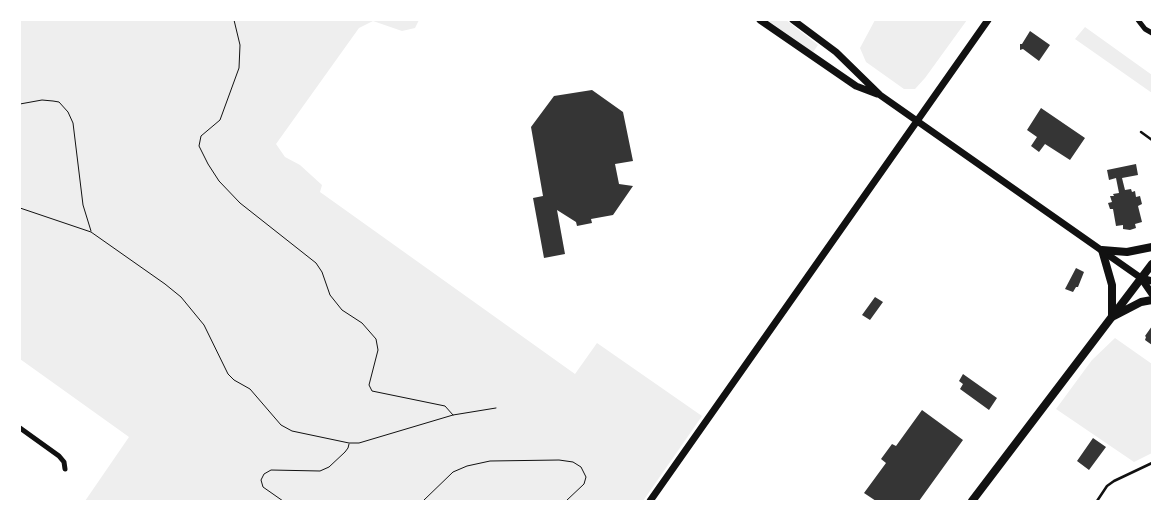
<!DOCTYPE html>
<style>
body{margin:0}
#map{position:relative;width:1172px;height:521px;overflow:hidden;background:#fff;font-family:"Alegreya Sans",sans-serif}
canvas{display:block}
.frame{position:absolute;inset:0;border:21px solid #fff;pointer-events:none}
</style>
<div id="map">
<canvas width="1172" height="521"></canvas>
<div class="frame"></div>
</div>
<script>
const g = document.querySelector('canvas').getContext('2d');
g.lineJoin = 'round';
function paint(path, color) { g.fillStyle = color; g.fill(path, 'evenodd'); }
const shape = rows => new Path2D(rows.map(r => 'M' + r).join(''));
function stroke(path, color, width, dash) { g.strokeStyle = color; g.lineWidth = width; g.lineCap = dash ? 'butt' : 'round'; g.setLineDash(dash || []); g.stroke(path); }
paint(shape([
 [20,20,419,20,415,28,402,31,373,21,359,28,276,144,285,157,300,165,322,185,320,192,575,374,597,343,702,416,643,501,85,501,129,437,20,359],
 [767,20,786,20,818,45,813,52],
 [875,20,967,20,925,78,915,89,904,89,866,62,860,48],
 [1085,27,1152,75,1152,93,1075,39],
 [1115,338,1152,364,1152,453,1134,462,1056,409,1092,360]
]), '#eee');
paint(shape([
 [1030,31,1050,45,1039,61,1023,49,1020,50,1020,44,1022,44],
 [592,90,623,112,633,161,615,164,619,184,633,186,613,215,591,219,592,223,577,226,576,222,557,210,565,254,544,258,533,198,543,196,531,127,554,96],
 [1041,108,1085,138,1070,160,1045,144,1039,152,1031,146,1037,137,1027,130],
 [1136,164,1138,175,1122,178,1125,190,1131,189,1132,192,1135,191,1136,197,1140,196,1142,204,1138,206,1142,222,1135,224,1136,228,1130,230,1123,229,1123,225,1116,226,1113,209,1110,209,1108,203,1112,202,1110,196,1114,196,1113,194,1119,193,1116,178,1109,180,1107,170],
 [1076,268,1084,272,1078,287,1076,287,1073,292,1065,289],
 [875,297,883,302,870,320,862,315],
 [1152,326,1152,345,1145,340,1146,337,1145,336],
 [963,374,997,398,989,410,960,389,963,384,959,381],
 [922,410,963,440,919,501,876,501,864,493,886,463,881,459,892,444,896,446],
 [1093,438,1106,447,1089,470,1077,461]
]), '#353535');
stroke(shape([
 [234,20,240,45,239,68,220,120,201,136,199,146,208,164,219,181,240,203,316,263,322,272,330,295,342,310,362,323,376,339,378,350,369,385,372,391,445,406,453,415],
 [20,104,42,100,53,101,59,102,68,112,73,123,83,205,91,231],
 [20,208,91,232,165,284,181,297,204,325,228,374,234,380,250,389,281,425,292,431,349,443,359,443,453,415,496,408],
 [283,501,263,487,261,480,264,474,271,470,320,471,329,467,345,452,348,448,349,444],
 [423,501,453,472,467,466,490,461,559,460,573,462,581,467,586,477,584,484,566,501]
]), '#111', 1);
stroke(shape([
 [1141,132,1152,140],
 [1097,501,1107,486,1114,481,1152,463]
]), '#111', 2.5);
stroke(shape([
 [1138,20,1145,29,1152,33],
 [20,428,59,456,64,462,65,469]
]), '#111', 5);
stroke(shape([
 [760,20,856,86,877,94],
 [793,20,836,52,880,95,1141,278,1152,294],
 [1141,278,1152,281],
 [650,501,988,20]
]), '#111', 7);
stroke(shape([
 [1114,316,1141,302,1152,300],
 [1112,317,1112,285,1102,250,1127,252,1152,247],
 [972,501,1152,264]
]), '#111', 8);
</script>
